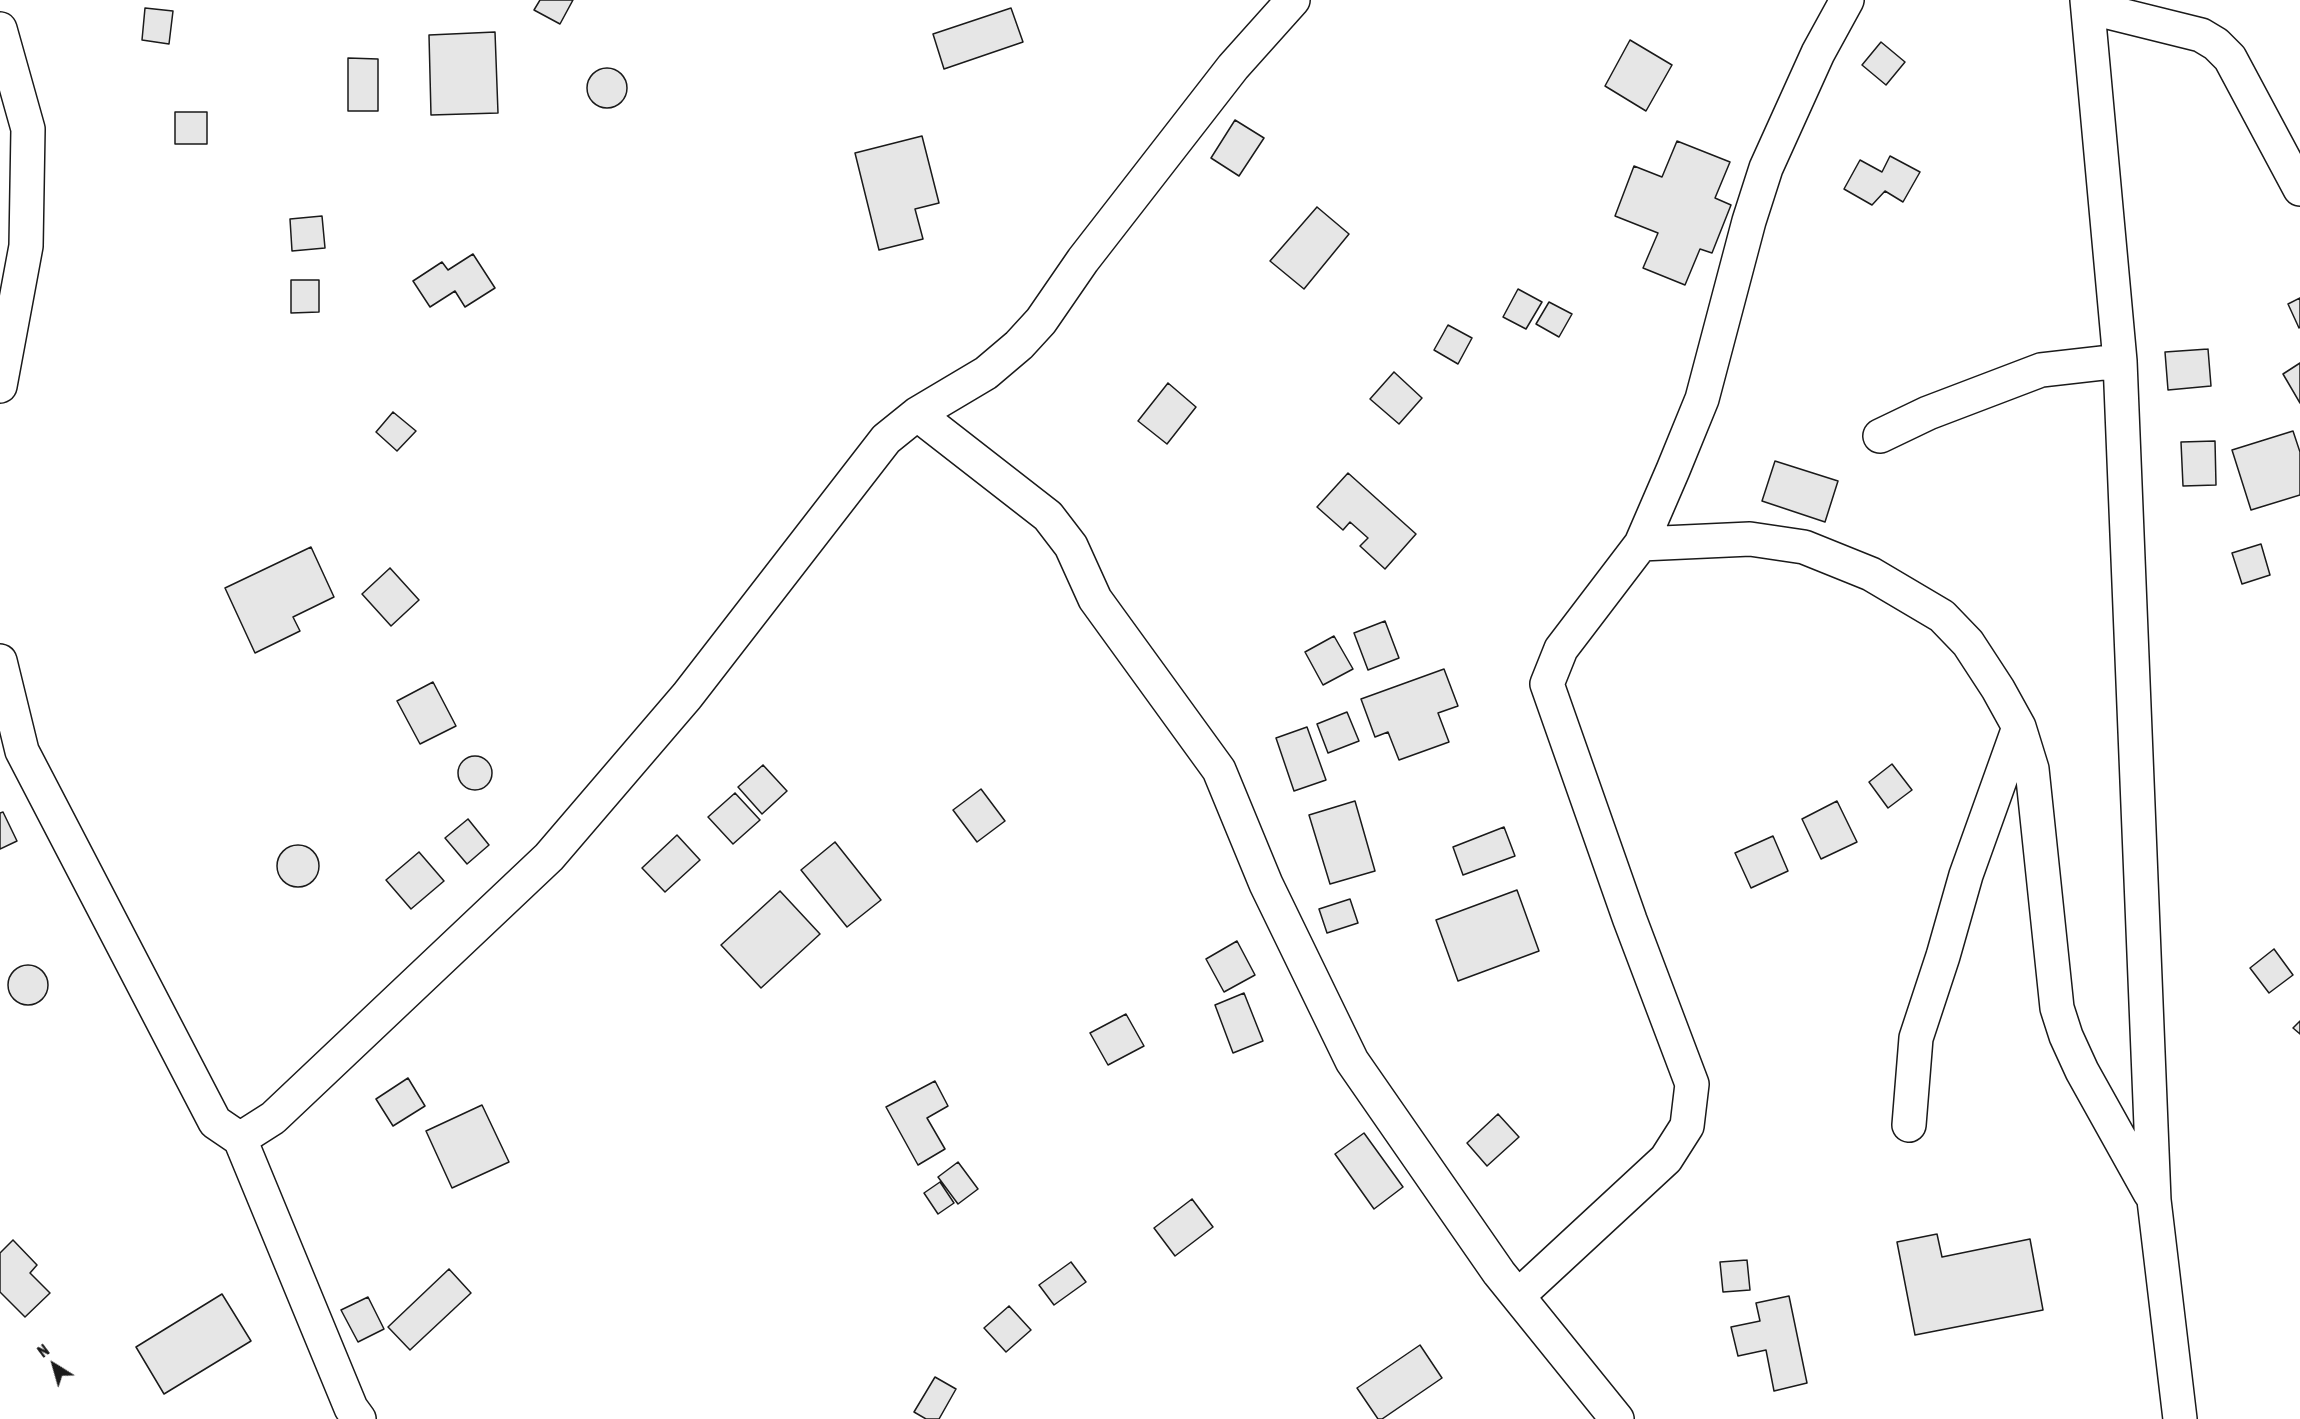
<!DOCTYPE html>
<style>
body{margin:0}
#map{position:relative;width:2300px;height:1419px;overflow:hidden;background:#fff;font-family:"Asap Condensed",sans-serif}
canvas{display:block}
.north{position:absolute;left:24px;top:1335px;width:60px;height:60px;-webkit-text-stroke:4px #fff;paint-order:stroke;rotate:323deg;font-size:16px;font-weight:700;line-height:24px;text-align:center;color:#1a1a1a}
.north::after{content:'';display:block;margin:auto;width:21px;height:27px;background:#1a1a1a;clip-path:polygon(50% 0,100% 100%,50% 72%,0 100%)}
</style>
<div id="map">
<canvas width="2300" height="1419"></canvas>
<div class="north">N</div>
</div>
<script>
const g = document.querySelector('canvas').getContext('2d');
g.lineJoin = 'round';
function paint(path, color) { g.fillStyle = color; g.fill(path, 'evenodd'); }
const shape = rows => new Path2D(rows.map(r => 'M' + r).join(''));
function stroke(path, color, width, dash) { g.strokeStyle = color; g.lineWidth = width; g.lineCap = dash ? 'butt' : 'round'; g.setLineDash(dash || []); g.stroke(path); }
const building = shape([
 [540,0,573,0,560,24,534,10,540,0],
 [145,8,173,11,169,44,142,40,145,8],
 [1011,8,1023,42,944,69,933,34,1011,8],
 [495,32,498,113,431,115,429,35,495,32],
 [1630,40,1672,65,1646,111,1605,86,1630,40],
 [1881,42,1905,62,1886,85,1862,65,1881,42],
 [348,58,378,59,378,111,348,111,348,58],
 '587 88a20 20 0 1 1 40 0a20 20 0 1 1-40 0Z',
 [175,112,207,112,207,144,175,144,175,112],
 [1235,120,1264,138,1239,176,1211,158,1235,120],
 [922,136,939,203,915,209,923,239,879,250,855,153,922,136],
 [1677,141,1730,162,1715,198,1731,205,1712,253,1700,249,1685,285,1643,268,1658,233,1615,216,1634,166,1662,177,1677,141],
 [1890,156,1920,172,1903,202,1885,191,1872,205,1844,189,1860,160,1882,172,1890,156],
 [1317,207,1349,234,1304,289,1270,261,1317,207],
 [322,216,325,248,292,251,290,219,322,216],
 [473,254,495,288,465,307,455,291,430,307,413,281,442,262,448,270,473,254],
 [291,280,319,280,319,312,291,313,291,280],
 [1518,289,1542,302,1526,329,1503,317,1518,289],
 [2300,298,2300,327,2299,328,2288,304,2300,298],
 [1549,302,1572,314,1559,337,1536,324,1549,302],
 [1448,325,1472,338,1458,364,1434,350,1448,325],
 [2208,349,2211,386,2168,390,2165,352,2208,349],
 [2300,363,2300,403,2283,374,2300,363],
 [1394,372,1422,398,1399,424,1370,399,1394,372],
 [1168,383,1196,407,1167,444,1138,421,1168,383],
 [393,412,416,431,397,451,376,432,393,412],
 [2293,431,2300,452,2300,495,2251,510,2232,450,2293,431],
 [2215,441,2216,485,2183,486,2181,442,2215,441],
 [1775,461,1838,481,1825,522,1762,501,1775,461],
 [1348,473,1416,534,1385,569,1360,546,1368,538,1350,522,1343,530,1317,507,1348,473],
 [2261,544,2270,575,2242,584,2232,553,2261,544],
 [311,547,334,597,293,617,300,631,255,653,225,588,311,547],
 [390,568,419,600,391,626,362,594,390,568],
 [1385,621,1399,658,1368,670,1354,633,1385,621],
 [1334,636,1353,669,1323,685,1305,652,1334,636],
 [1444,669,1458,706,1438,713,1449,742,1399,760,1388,732,1375,737,1361,699,1444,669],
 [433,682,456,726,420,744,397,701,433,682],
 [1347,712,1359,741,1328,753,1317,724,1347,712],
 [1307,727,1326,780,1294,791,1276,738,1307,727],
 '458 773a17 17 0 1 1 34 0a17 17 0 1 1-34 0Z',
 [1892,764,1912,790,1888,808,1869,782,1892,764],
 [763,765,787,791,762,814,738,787,763,765],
 [981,789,1005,821,977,842,953,810,981,789],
 [735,793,760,820,733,844,708,817,735,793],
 [1355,801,1375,871,1330,884,1309,815,1355,801],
 [1837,801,1857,842,1821,859,1802,819,1837,801],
 [3,812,17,841,0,849,0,813,3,812],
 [468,819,489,845,467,864,445,838,468,819],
 [1504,827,1515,856,1463,875,1453,847,1504,827],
 [677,835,700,860,665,892,642,868,677,835],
 [1773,836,1788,871,1751,888,1735,853,1773,836],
 [835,842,881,900,847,927,801,870,835,842],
 '277 866a21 21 0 1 1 42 0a21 21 0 1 1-42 0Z',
 [419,852,444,881,411,909,386,880,419,852],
 [1517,890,1539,951,1458,981,1436,920,1517,890],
 [780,891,820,934,761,988,721,945,780,891],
 [1350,899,1358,923,1327,933,1319,909,1350,899],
 [1237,941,1255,975,1224,992,1206,959,1237,941],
 [2274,949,2293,975,2269,993,2250,968,2274,949],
 '8 985a20 20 0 1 1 40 0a20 20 0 1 1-40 0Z',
 [1244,993,1263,1041,1233,1053,1215,1005,1244,993],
 [1126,1014,1144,1046,1108,1065,1090,1033,1126,1014],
 [2300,1021,2300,1034,2293,1028,2300,1021],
 [408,1078,425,1106,393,1126,376,1099,408,1078],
 [935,1081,948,1106,927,1118,945,1149,918,1165,886,1107,935,1081],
 [482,1105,509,1162,452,1188,426,1131,482,1105],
 [1498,1114,1519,1137,1487,1166,1467,1143,1498,1114],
 [1364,1133,1403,1187,1374,1209,1335,1154,1364,1133],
 [958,1162,978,1189,958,1204,938,1177,958,1162],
 [940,1182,954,1203,938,1214,924,1193,940,1182],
 [1192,1199,1213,1227,1175,1256,1154,1228,1192,1199],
 [1937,1234,1942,1257,2030,1239,2043,1310,1915,1335,1897,1242,1937,1234],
 [13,1240,37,1265,30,1273,50,1293,25,1317,0,1292,0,1253,13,1240],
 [1747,1260,1750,1290,1723,1292,1720,1262,1747,1260],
 [1071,1262,1086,1282,1054,1305,1039,1285,1071,1262],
 [449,1269,471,1293,410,1350,388,1327,449,1269],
 [222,1294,251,1341,164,1394,136,1347,222,1294],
 [1789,1296,1807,1383,1774,1391,1766,1350,1738,1356,1731,1327,1760,1321,1756,1303,1789,1296],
 [368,1297,384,1329,358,1342,341,1310,368,1297],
 [1009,1306,1031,1330,1006,1352,984,1328,1009,1306],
 [1420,1345,1442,1378,1382,1419,1378,1419,1357,1388,1420,1345],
 [935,1377,956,1389,939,1419,926,1419,914,1412,935,1377]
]);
paint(building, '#e6e6e6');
stroke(building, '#1a1a1a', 1.5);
const minor = shape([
 [2087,0,2120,361,2154,1200,2180,1419],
 [2088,7,2201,35,2216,44,2230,58,2300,189],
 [0,29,28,129,26,246,0,386],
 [917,414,1048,516,1071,546,1095,599,1219,770,1266,884,1352,1061,1499,1273,1617,1419],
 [1880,436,1928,413,2041,370,2120,361],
 [1641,544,1750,539,1804,547,1871,574,1942,616,1968,643,1998,689,2019,727,2032,769,2057,1008,2066,1036,2082,1071,2150,1193],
 [0,661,22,751,215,1122,240,1139,273,1118,549,857,687,696,886,439,917,414,986,373,1019,345,1041,321,1083,260,1233,67,1293,0],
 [1909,1125,1916,1038,1943,956,1966,875,2019,727],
 [240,1139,351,1408,359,1419],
 [1518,1296,1666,1159,1687,1126,1692,1084,1630,920,1547,684,1561,649,1641,544,1673,470,1702,399,1749,221,1766,168,1818,53,1847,0]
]);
stroke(minor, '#1a1a1a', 36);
stroke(minor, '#fff', 33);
</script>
